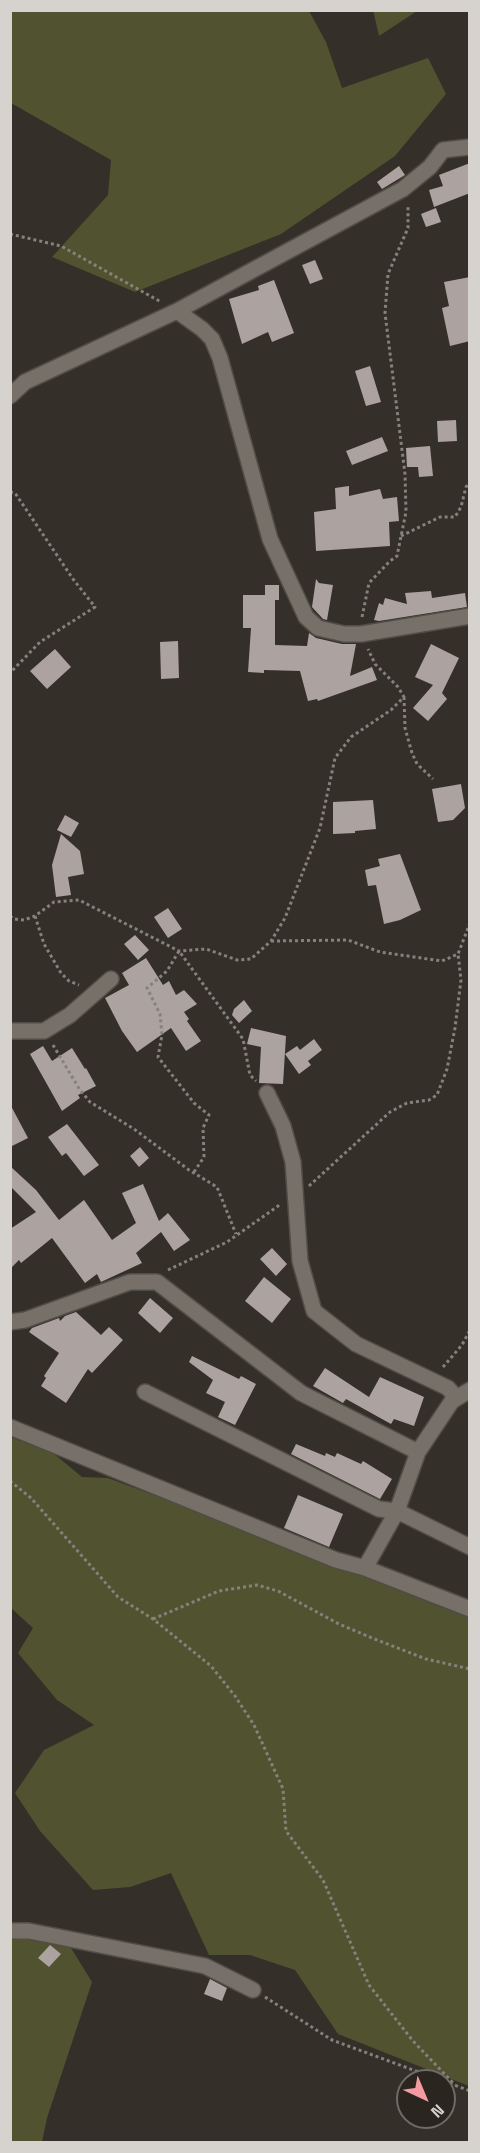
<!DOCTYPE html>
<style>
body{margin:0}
#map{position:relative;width:480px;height:2153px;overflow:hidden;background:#352f29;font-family:"Space Grotesk",sans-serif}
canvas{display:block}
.frame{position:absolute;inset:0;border:12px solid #d6d3cf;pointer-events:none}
.north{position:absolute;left:396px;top:2069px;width:60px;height:60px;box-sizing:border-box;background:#2b2520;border:2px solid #6f6b66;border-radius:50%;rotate:136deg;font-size:16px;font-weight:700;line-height:24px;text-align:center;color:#d6d3cf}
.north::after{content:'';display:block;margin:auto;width:21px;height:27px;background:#f49aa0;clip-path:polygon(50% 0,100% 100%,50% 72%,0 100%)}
</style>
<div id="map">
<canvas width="480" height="2153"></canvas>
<div class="frame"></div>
<div class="north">N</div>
</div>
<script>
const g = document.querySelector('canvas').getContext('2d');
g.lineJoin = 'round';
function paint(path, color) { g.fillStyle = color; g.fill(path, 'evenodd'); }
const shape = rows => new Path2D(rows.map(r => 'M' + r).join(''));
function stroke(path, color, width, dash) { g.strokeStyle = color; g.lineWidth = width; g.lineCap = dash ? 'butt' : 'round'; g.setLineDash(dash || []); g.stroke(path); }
paint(shape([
 [11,10,309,11,326,42,342,88,428,58,446,94,395,156,281,234,135,292,52,257,108,195,111,160,11,103],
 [373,10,417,10,417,11,379,36],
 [10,1437,53,1453,82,1477,108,1478,224,1521,469,1618,469,2086,338,2034,295,1970,250,1955,209,1955,171,1873,130,1887,93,1890,40,1831,15,1793,44,1750,94,1725,57,1700,18,1653,33,1628,11,1608],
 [10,1927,63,1935,92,1982,47,2118,42,2142,11,2142]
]), '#515230');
paint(shape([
 [470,163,470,193,434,207,429,190,443,186,439,175],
 [399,166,405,175,382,189,377,182],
 [436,208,441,222,426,227,421,214],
 [315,260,323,279,310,284,302,265],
 [470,277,470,341,450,346,442,308,449,306,444,282],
 [274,280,294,333,272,342,268,332,242,344,229,299,259,290,258,286],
 [370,366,381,402,366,406,355,371],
 [456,420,457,441,438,442,437,421],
 [382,437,388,451,352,465,346,451],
 [430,446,433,476,419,477,418,467,407,467,406,448],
 [349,486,349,496,380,489,383,499,397,497,399,521,389,522,390,546,316,551,314,512,336,509,335,488],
 [316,579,319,583,333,585,327,620,323,619,312,607],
 [265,585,279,585,279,600,275,600,275,645,307,646,309,633,316,638,342,644,356,644,350,676,372,667,377,680,318,701,317,699,308,701,300,671,264,670,264,673,248,672,251,628,243,628,243,595,265,595],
 [431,591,432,598,465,593,467,607,379,621,374,620,379,603,383,605,385,598,407,604,405,593],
 [178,641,179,678,161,679,160,642],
 [431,644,459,658,442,693,447,699,428,721,413,708,433,685,415,677],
 [55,649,71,667,47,689,30,671],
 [461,784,465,808,453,820,438,822,432,789],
 [373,800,376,829,355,831,355,833,333,834,333,802],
 [65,815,79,823,71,837,57,830],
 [61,834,80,851,84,874,68,877,71,895,56,897,52,865],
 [400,854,421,910,400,920,384,924,376,885,368,886,365,870,380,866,378,859],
 [168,908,182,929,168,938,154,917],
 [135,935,149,950,138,960,124,944],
 [146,958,163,985,169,981,176,995,184,990,197,1004,184,1012,189,1019,187,1021,201,1041,186,1051,171,1028,137,1052,122,1031,105,998,129,985,122,973],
 [244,1000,252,1011,239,1023,232,1015,234,1009],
 [251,1028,286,1036,283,1084,259,1083,261,1047,247,1044],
 [314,1039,322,1050,308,1061,311,1065,299,1074,285,1054,297,1046,300,1050],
 [43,1046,52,1061,72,1048,85,1069,86,1068,96,1086,78,1095,80,1098,62,1111,30,1054],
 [10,1104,28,1138,10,1147],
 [67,1124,99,1165,84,1176,66,1153,62,1156,48,1137],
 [140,1147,149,1158,139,1167,130,1156],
 [10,1166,36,1190,59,1220,84,1200,112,1240,136,1223,122,1193,143,1184,159,1221,168,1213,190,1240,174,1251,161,1232,136,1253,142,1263,101,1282,97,1274,85,1283,52,1238,21,1263,19,1260,10,1269,10,1229,36,1212,10,1186],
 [272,1248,287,1264,276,1276,260,1259],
 [264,1277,291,1299,272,1323,245,1301],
 [150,1298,173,1318,160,1333,138,1313],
 [76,1312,101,1335,109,1327,123,1340,92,1373,88,1369,66,1403,41,1386,46,1378,44,1376,59,1353,29,1332,32,1328,59,1318,60,1321,65,1316],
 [192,1356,239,1379,241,1376,256,1384,235,1425,218,1417,225,1402,206,1393,213,1380,189,1362],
 [325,1368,369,1397,380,1377,424,1397,414,1426,394,1419,391,1424,346,1399,343,1403,313,1386],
 [296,1444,325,1456,326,1453,335,1457,337,1453,361,1464,363,1461,392,1479,380,1499,291,1454],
 [298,1495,343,1514,329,1547,284,1528],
 [50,1945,61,1954,49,1967,38,1958],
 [210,1979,227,1988,222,2001,204,1994]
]), '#aca29f');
const street = shape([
 [177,311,202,329,212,339,220,358,270,539,306,617,318,628,344,634,361,634,470,616],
 [10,396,25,382,177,311,403,189,430,167,443,150,470,147],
 [10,1031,44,1031,70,1015,111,979],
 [267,1093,283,1126,293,1162,300,1261,314,1311,356,1344,448,1388,454,1395,452,1401],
 [10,1322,25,1320,130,1282,157,1282,301,1393,418,1452],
 [145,1392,379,1509,397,1511,470,1547],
 [10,1427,336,1560,365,1568,470,1609],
 [365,1568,397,1511,418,1452,452,1401,470,1390],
 [10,1931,29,1931,205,1966,253,1990]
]);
stroke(street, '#504c47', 18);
stroke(shape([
 [10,234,61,246,161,302],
 [10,492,15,493,73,579,95,607,40,642,10,673],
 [401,536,440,517,455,517,461,507,466,487,470,482],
 [362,617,369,583,390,561,397,556,406,512,405,474,385,313,388,274,408,228,408,205],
 [404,697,405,728,412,753,417,764,433,779],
 [10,916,14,919,24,920,35,916,54,902,79,900,179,951,206,949,237,960,251,959,271,941,285,918,320,828,335,758,351,737,391,710,404,697,398,687,375,664,368,649],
 [35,916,44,944,61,973,69,981,79,985],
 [271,941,348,940,380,952,442,961,458,954,470,923],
 [53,1045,80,1090,90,1102,134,1129,189,1170,217,1187,236,1234],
 [194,1172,204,1157,203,1128,209,1115,194,1103,158,1057,162,1035,160,1014,147,988,167,971,179,951,243,1039,250,1075,256,1081],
 [309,1186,390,1112,407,1103,429,1100,437,1095,447,1069,455,1028,461,980,458,954],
 [168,1270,227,1242,281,1204],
 [443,1367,462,1345,470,1330],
 [10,1481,31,1498,118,1597,153,1619,211,1666,235,1696,254,1725,283,1789,286,1831,323,1880,369,1985,413,2041,455,2085],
 [153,1619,219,1591,257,1585,278,1591,339,1624,372,1638,426,1659,470,1669],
 [265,1997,332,2040,443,2081],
 [444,2081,470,2091]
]), '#86817c', 3, [3, 3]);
stroke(street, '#767069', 15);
</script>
